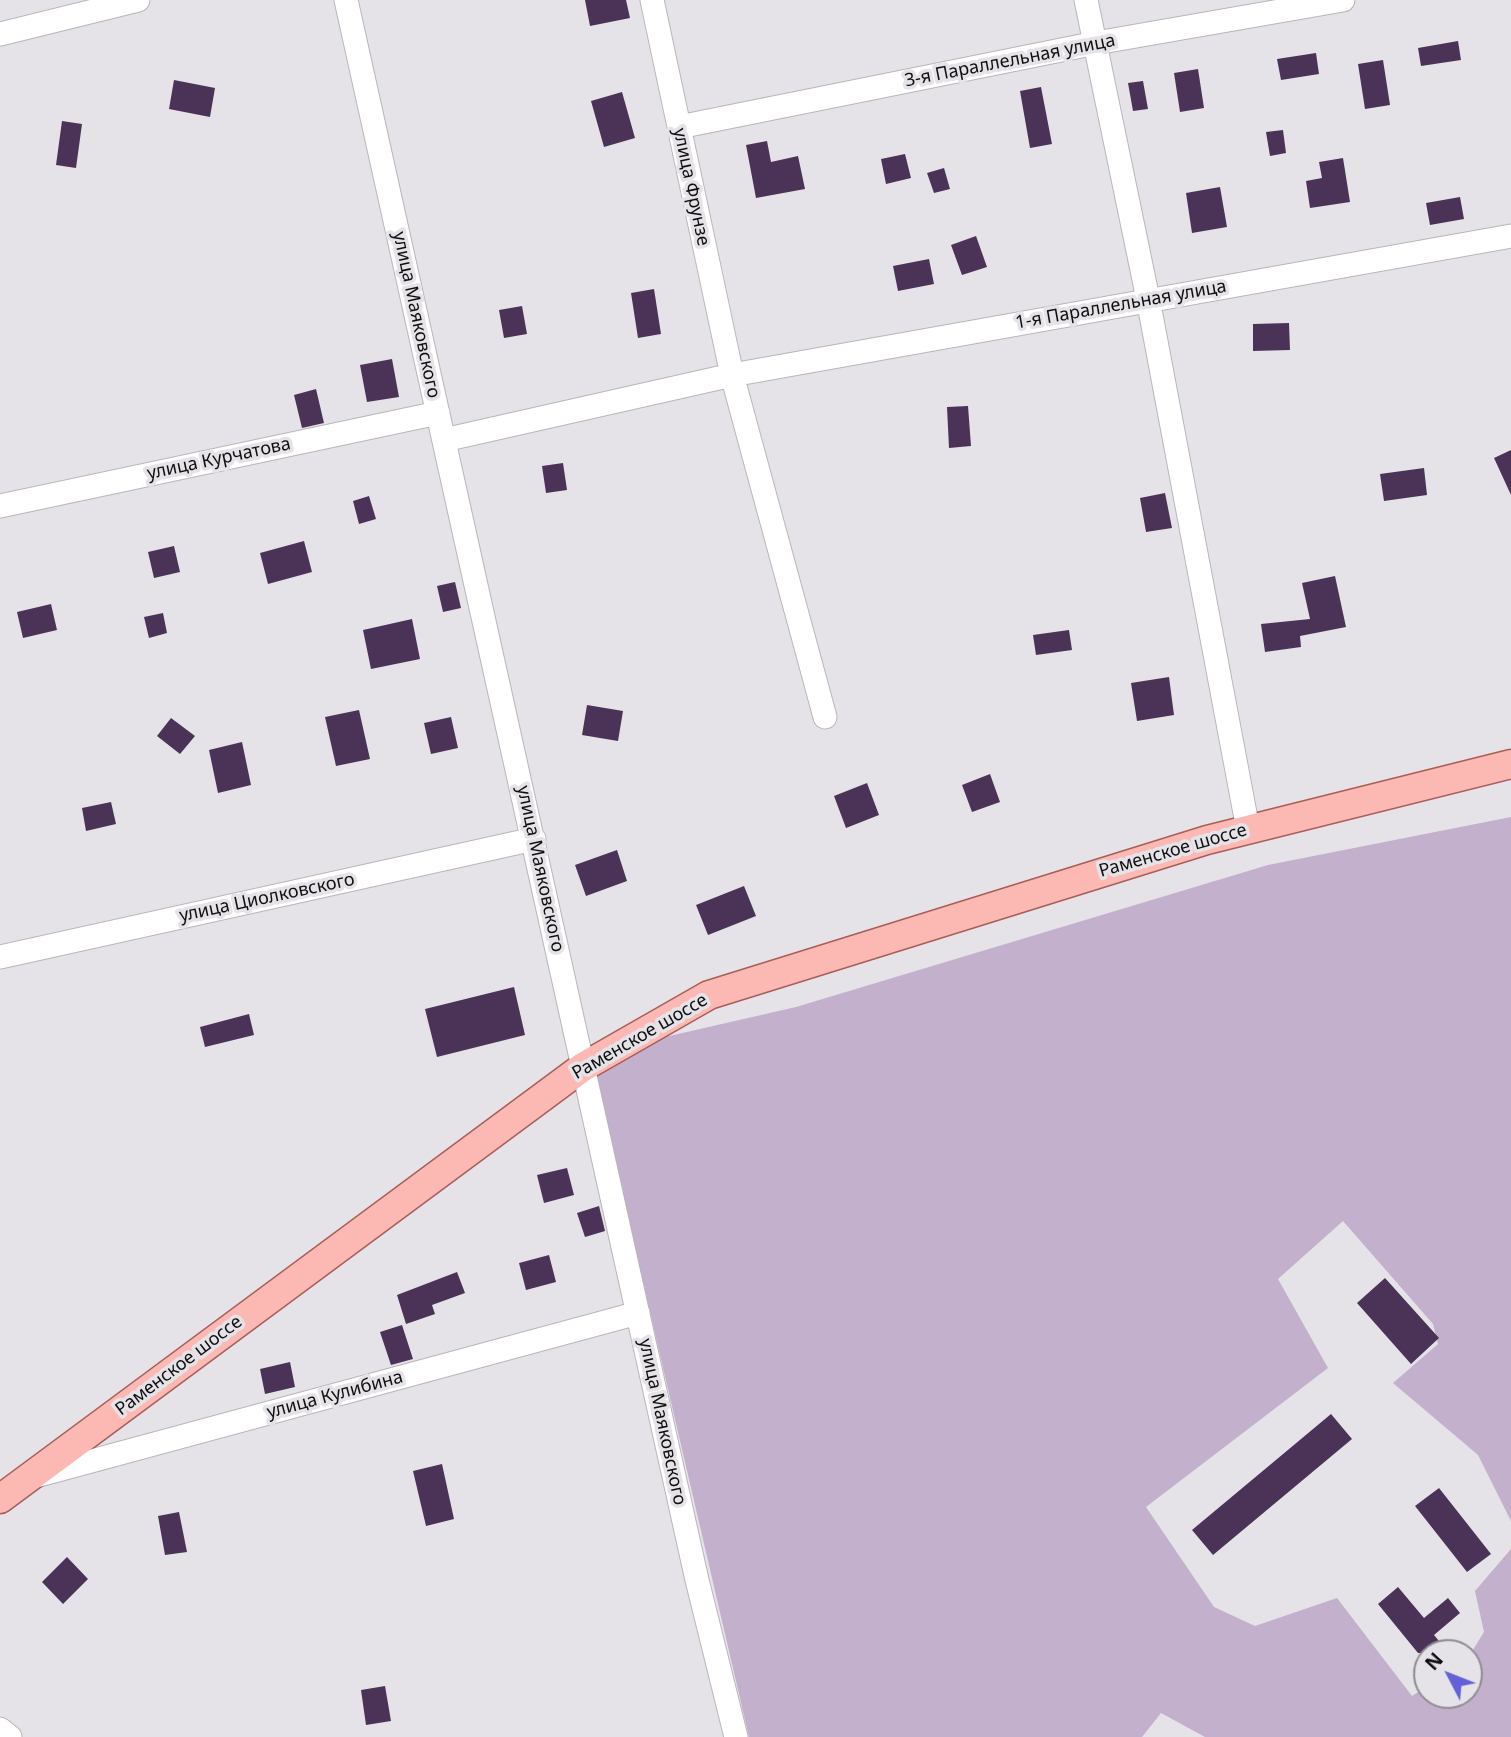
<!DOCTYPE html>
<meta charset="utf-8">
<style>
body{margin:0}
#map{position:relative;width:1511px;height:1737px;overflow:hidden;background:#e5e3e7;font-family:"Noto Sans",sans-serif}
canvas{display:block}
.north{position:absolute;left:1413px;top:1639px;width:70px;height:70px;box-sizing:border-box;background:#e5e3e7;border:2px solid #8f8e91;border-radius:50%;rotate:312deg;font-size:19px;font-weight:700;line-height:28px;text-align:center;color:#0f0e10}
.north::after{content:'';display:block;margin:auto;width:24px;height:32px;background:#6360d8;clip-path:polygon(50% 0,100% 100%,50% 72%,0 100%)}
</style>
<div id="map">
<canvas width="1511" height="1737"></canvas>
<div class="north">N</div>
</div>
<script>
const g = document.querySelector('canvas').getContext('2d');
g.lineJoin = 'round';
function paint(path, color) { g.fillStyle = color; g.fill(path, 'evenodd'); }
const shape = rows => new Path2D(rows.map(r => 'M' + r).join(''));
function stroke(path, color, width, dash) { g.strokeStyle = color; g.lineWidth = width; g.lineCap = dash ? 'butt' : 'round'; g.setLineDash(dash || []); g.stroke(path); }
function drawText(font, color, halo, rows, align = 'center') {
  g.font = font + ' "Noto Sans",sans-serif'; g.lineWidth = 7; g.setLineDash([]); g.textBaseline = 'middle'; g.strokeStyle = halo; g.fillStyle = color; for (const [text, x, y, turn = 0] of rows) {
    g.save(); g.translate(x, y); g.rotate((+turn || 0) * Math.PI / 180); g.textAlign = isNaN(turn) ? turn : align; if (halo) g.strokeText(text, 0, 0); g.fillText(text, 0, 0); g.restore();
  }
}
paint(shape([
 [1511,817,1511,1521,1478,1455,1393,1383,1438,1344,1433,1324,1343,1221,1278,1279,1328,1368,1146,1507,1214,1607,1255,1626,1337,1598,1412,1696,1427,1686,1427,1695,1469,1695,1469,1656,1484,1632,1475,1591,1511,1549,1511,1737,1205,1737,1161,1713,1142,1737,749,1737,594,1071,665,1037,796,1007,1268,865]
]), '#c2b0cc');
paint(shape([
 [585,0,626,0,630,18,590,26],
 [1458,41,1461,60,1421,66,1418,48],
 [1316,53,1319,74,1281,80,1277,59],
 [1383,60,1390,105,1365,109,1358,64],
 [1198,69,1204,108,1180,112,1174,73],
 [174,80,215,88,210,117,169,109],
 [1143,81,1148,109,1133,111,1128,83],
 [1041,87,1052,144,1030,148,1020,91],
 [622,92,635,138,604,147,591,101],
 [62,121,82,124,76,168,56,165],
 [1283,130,1286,153,1270,156,1266,132],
 [767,141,771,162,798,156,805,189,756,198,746,145],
 [905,154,911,178,886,184,881,159],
 [1343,158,1350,202,1310,208,1306,181,1322,178,1319,162],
 [944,168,950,189,934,193,927,173],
 [1220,187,1227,227,1192,233,1186,193],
 [1460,197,1464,219,1430,225,1426,203],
 [976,236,987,267,962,275,951,245],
 [929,259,934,284,898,291,893,266],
 [654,289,661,334,638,338,631,293],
 [522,306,527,334,504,338,499,310],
 [1289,323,1290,350,1253,351,1253,324],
 [392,359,399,397,367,402,360,365],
 [316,389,324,423,302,428,294,395],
 [968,406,971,446,949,448,947,407],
 [1511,450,1511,495,1494,458],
 [563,463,567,490,546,493,542,466],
 [1424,468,1427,495,1384,501,1380,474],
 [1165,493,1172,528,1146,532,1140,498],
 [369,496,376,519,359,524,353,501],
 [304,541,312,572,268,584,260,553],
 [174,546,180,572,154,578,148,552],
 [1335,576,1346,627,1300,636,1301,647,1265,652,1261,624,1310,619,1302,583],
 [455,582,461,608,443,612,437,586],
 [51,604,57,630,23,638,17,612],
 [163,613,167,633,149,638,144,617],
 [412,619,420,659,371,669,363,630],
 [1069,630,1072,650,1036,655,1033,635],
 [1169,677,1174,715,1137,721,1131,683],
 [587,705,623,711,618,741,582,735],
 [359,710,370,759,336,766,325,717],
 [451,717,458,748,431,754,424,723],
 [171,718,195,736,180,754,157,736],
 [242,742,251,785,218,793,209,750],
 [990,774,1000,802,972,812,962,785],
 [867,783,879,815,846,828,834,796],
 [111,802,116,824,86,831,82,808],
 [617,850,627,881,586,896,575,865],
 [744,886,756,916,708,935,696,905],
 [514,987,525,1035,437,1057,425,1009],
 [249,1014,254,1035,205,1047,200,1027],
 [567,1168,574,1195,544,1203,537,1175],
 [599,1206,605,1231,585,1237,577,1213],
 [549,1255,556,1282,526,1290,519,1263],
 [457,1272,465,1293,432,1305,435,1314,406,1324,397,1295],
 [1385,1278,1439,1338,1411,1364,1357,1303],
 [402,1325,413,1359,391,1365,380,1332],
 [290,1362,295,1387,265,1394,260,1369],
 [1331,1414,1352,1439,1213,1555,1192,1530],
 [442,1464,454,1519,426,1526,413,1471],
 [1439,1488,1491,1554,1467,1572,1415,1506],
 [179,1512,187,1552,165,1555,158,1516],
 [67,1557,88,1579,63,1604,42,1582],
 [1398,1587,1424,1618,1448,1598,1460,1613,1434,1635,1449,1653,1418,1653,1378,1604],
 [385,1686,391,1721,366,1725,361,1690]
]), '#4b3358');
const minor = shape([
 [346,0,697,1580,736,1737],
 [652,0,732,375,825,717],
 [1086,0,1148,299,1248,829],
 [0,34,138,0],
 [679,127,1096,43,1343,0],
 [444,440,732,375,1511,236],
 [0,506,438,413],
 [0,957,534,839],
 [36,1476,638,1313],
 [0,1729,10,1737]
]);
const major = shape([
 [0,1499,583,1067,709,995,1207,840,1511,764]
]);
stroke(minor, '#b9b6ba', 25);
stroke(major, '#a85d58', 31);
stroke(minor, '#fff', 23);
stroke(major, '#fcb8b2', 28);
drawText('18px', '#0f0e10', '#e5e3e7', [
 ["3-я Параллельная улица",1010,61,-11],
 ["улица Фрунзе",691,187,78],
 ["1-я Параллельная улица",1121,305,-10],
 ["улица Маяковского",416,315,78],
 ["улица Курчатова",219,459,-12],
 ["Раменское шоссе",1173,851,-16],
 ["улица Маяковского",540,869,78],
 ["улица Циолковского",267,898,-12],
 ["Раменское шоссе",640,1037,-30],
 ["Раменское шоссе",179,1366,-37],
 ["улица Кулибина",335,1395,-15],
 ["улица Маяковского",662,1422,78]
]);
</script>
